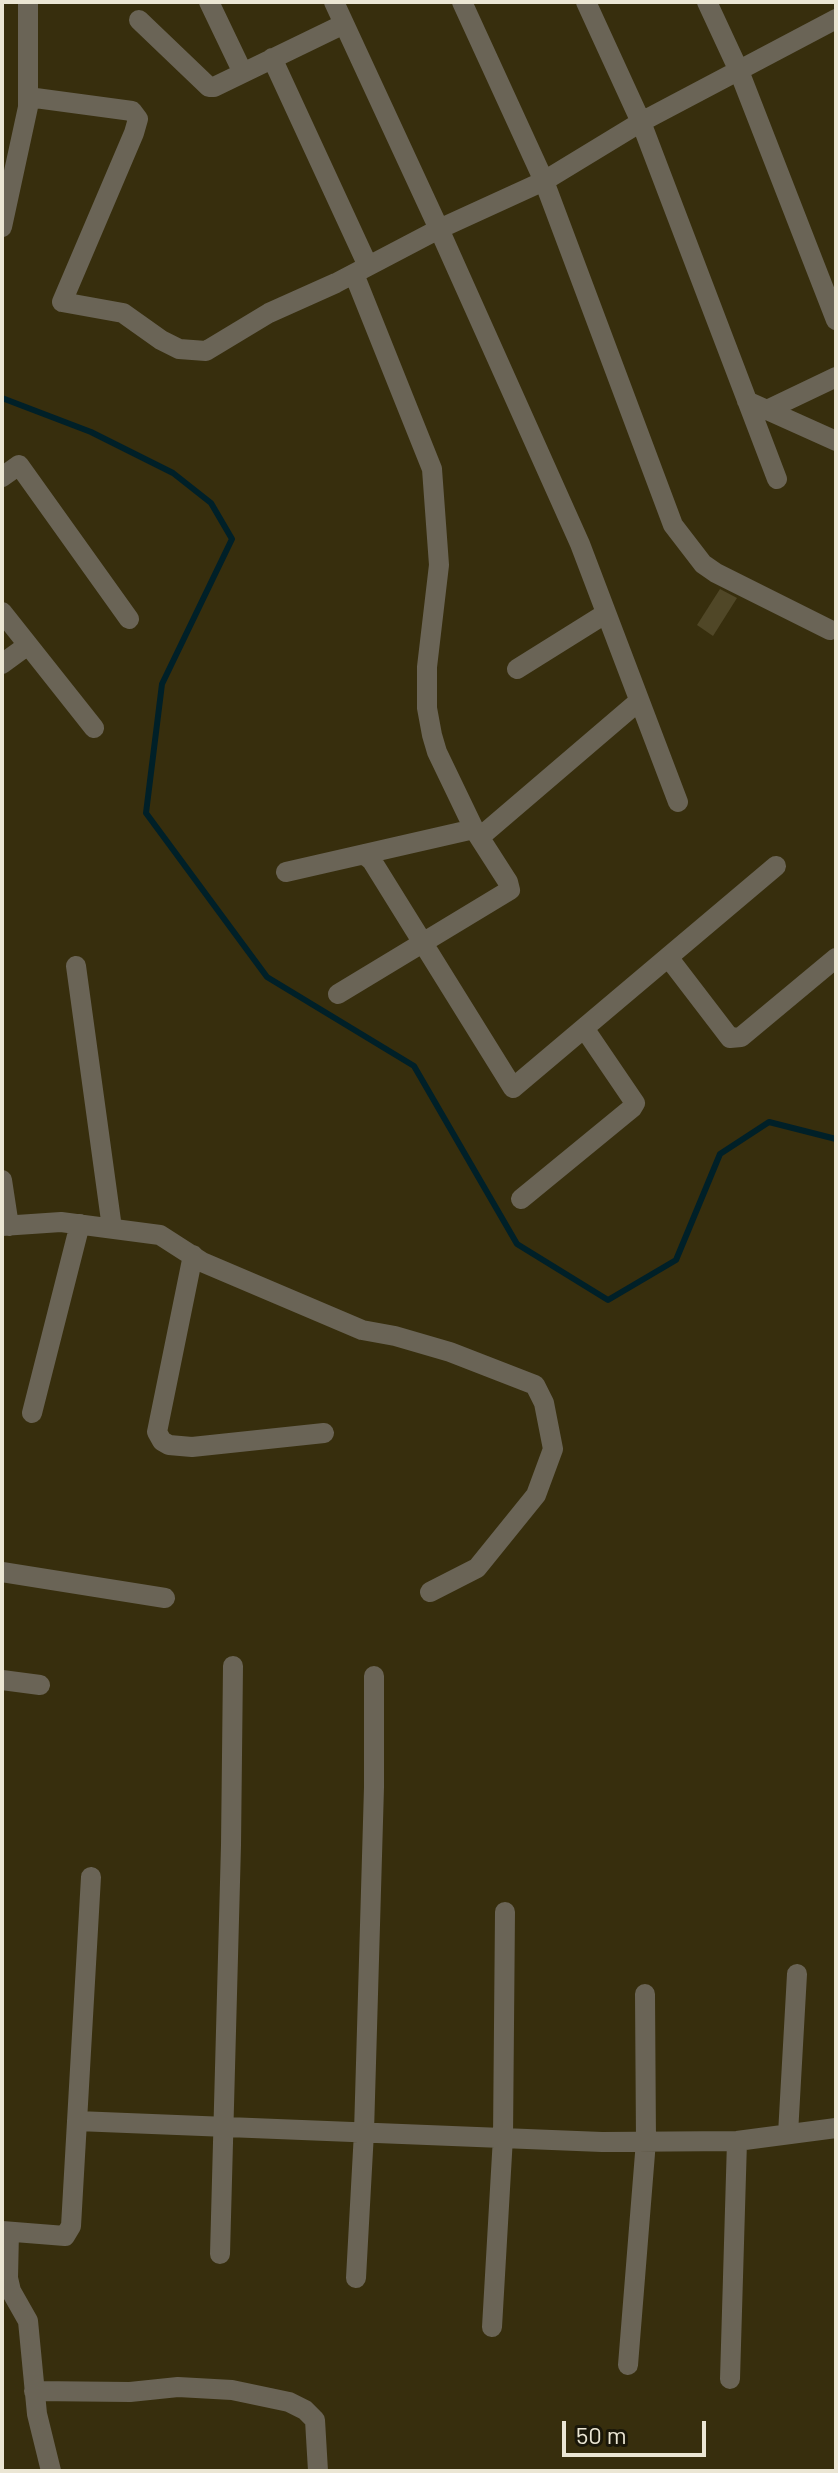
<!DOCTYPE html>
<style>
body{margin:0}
#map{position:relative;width:838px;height:2473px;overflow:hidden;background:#372e0d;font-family:Barlow,sans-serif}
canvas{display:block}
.frame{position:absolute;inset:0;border:4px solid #ebe6d4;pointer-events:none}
.scale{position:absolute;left:562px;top:2421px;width:144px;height:36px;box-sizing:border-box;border:4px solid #ebe6d4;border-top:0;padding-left:10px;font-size:24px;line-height:28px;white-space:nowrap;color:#ebe6d4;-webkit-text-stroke:6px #1a1709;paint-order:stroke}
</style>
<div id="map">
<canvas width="838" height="2473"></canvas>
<div class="frame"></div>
<div class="scale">50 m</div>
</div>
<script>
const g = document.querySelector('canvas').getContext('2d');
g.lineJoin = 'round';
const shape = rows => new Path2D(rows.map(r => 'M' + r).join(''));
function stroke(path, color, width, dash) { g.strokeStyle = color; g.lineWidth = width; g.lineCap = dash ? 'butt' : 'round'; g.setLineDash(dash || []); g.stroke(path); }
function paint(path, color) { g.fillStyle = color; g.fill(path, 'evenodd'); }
stroke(shape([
 [2,398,91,432,173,473,211,503,232,539,162,684,146,813,267,977,414,1066,517,1244,608,1300,676,1260,720,1154,769,1122,836,1139]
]), '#002028', 6);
paint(shape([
 [720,589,737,598,713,636,697,625]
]), '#504727');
stroke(shape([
 [209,2,243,73],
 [334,2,439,229,580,544,678,802],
 [462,2,544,181,673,525,703,564,716,573,830,630],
 [586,2,641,122,777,479],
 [707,2,739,71,836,320],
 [139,20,209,87,214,87,344,24],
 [272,58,368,266],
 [28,97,132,111,138,119,134,133,62,302,123,313,161,340,179,349,206,351,269,313,336,283,439,229,544,181,641,122,836,19],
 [2,227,28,107,28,2],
 [747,401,836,441],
 [767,410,836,377],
 [2,477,19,465,129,619],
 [2,612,94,728],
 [2,664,28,645],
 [517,669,605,614],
 [480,837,639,701],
 [364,854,372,861,513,1088,776,866],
 [286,872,474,829],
 [668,957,730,1038,741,1037,836,958],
 [76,966,112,1228],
 [338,994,510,890,508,882,474,829,437,752,432,735,427,708,427,667,439,565,432,469,354,274],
 [2,1180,9,1226],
 [521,1199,632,1108,635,1103,584,1028],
 [2,1226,61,1222,160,1235,202,1262,362,1330,395,1336,450,1352,535,1385,544,1403,553,1449,536,1495,477,1568,430,1592],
 [193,1255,157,1432,162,1441,169,1445,192,1447,324,1433],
 [32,1413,80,1224],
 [2,1572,165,1598],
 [2,1680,40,1685],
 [77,2121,602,2142,737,2141,836,2128],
 [788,2134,797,1974],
 [2,2231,65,2236,71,2226,91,1877],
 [9,2232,8,2278,11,2291,28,2321,37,2414,51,2471],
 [220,2254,231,1845,233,1666],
 [356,2278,364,2132,374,1787,374,1676],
 [492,2327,503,2137,505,1912],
 [628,2365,646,2141,645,1994],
 [730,2379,737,2141],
 [34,2391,130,2392,178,2387,232,2390,289,2402,305,2410,315,2420,318,2471]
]), '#6a6456', 20);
</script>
